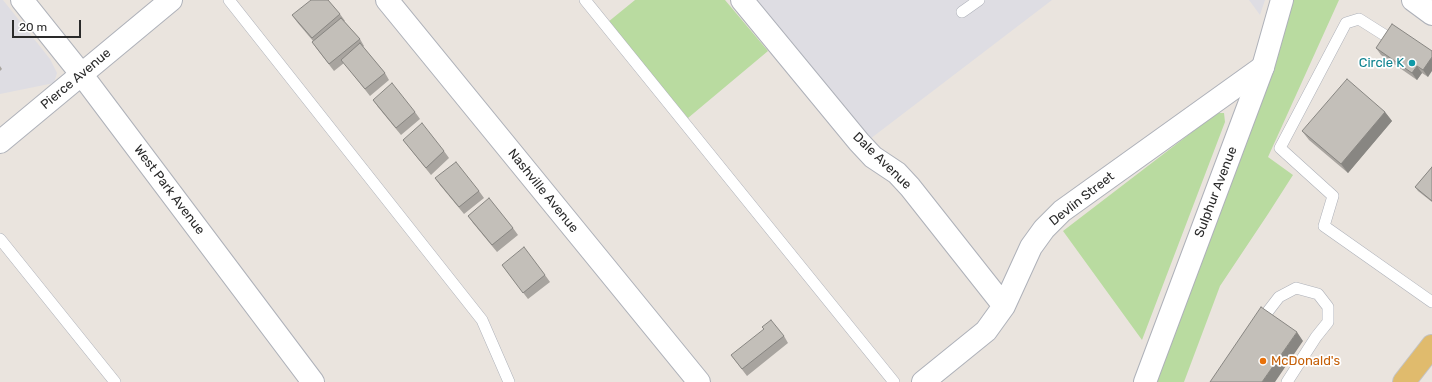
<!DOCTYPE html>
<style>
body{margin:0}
#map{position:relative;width:1432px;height:382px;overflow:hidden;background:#eae4de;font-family:Rubik,sans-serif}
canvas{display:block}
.scale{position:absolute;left:12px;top:20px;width:69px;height:18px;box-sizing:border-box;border:2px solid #2a2a2a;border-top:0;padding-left:5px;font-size:12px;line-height:14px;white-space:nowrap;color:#2a2a2a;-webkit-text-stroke:3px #fff;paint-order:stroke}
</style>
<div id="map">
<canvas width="1432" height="382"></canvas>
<div class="scale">20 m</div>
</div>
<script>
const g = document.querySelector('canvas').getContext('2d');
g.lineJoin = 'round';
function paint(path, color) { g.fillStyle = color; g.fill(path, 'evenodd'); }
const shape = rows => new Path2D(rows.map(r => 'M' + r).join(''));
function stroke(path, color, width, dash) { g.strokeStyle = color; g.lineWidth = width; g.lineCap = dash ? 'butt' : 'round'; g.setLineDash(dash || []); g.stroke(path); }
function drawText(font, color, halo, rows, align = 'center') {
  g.font = font + ' Rubik,sans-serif'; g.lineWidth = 3.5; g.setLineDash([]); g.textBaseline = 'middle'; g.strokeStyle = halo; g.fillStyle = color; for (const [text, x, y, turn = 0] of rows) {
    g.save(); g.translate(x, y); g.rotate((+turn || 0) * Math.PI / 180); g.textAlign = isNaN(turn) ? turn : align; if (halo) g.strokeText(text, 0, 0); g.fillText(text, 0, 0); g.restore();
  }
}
paint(shape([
 [0,0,3,0,50,59,57,73,54,83,0,94],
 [756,0,1052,0,870,139],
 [1249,0,1265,0,1260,15]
]), '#dedde3');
paint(shape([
 [635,0,725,0,768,51,688,118,608,22],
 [1291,0,1339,0,1268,157,1293,175,1268,214,1220,286,1184,382,1154,382],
 [1217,113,1224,113,1225,122,1142,340,1063,231]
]), '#b9dba0');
const lane = shape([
 [229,0,482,320,509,382],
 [585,0,894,382],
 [962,12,979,0],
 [1397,43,1359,19,1346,23,1280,148,1333,196,1324,226,1432,302],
 [0,239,115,382],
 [1259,323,1279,297,1296,288,1318,294,1328,307,1328,322,1316,337,1287,382]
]);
const street = shape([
 [22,0,82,75,313,382],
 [387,0,699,382],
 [742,0,859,142,873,157,897,173,910,187,1004,306],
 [1413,0,1432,14],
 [0,142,171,0],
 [923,382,986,331,1004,306,1031,247,1044,229,1062,211,1263,67]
]);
const secondary = shape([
 [1145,382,1263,67,1282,0]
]);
const primary = shape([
 [1404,382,1432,346]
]);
stroke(lane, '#aeb1b9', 12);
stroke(street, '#aeb1b9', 24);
stroke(secondary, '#aeb1b9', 24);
stroke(primary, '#c3c3c3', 24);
stroke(lane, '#fff', 11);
stroke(street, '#fff', 22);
stroke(secondary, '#fff', 22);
stroke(primary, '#e0bb6d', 22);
paint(shape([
 [340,14,345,21,344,21,360,39,364,46,363,47,385,73,389,80,370,96,344,63,334,71,317,49,312,42,313,41,297,22,292,15],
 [1376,48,1432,51,1428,77,1422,73,1417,80,1381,55],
 [0,66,2,69,0,71],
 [373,100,415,112,420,119,401,135,378,107],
 [1385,112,1392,121,1348,173,1309,140,1302,131],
 [403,140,444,151,449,158,431,175],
 [1432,167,1432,202,1418,191,1415,187],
 [435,178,479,191,484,198,464,214,440,185],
 [468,216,513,228,518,235,497,252,473,223],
 [502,265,545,275,550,282,528,299],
 [784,336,788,343,747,376,731,355]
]), '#a8a49f');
paint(shape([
 [1432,57,1432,71,1428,77,1423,70],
 [1417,66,1422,73,1417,80,1412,73],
 [1385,112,1392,121,1348,173,1341,164],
 [1297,332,1303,341,1275,382,1262,382]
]), '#888682');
const building = shape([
 [311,0,328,0,340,14,312,38,292,15,311,0],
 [341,18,360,39,329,64,312,42,341,18],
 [1392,24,1432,51,1432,57,1423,70,1417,66,1412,73,1376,48,1392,24],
 [360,43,385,73,365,89,341,60,360,43],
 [1347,79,1385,112,1341,164,1302,131,1347,79],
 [392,83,415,112,396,128,373,100,392,83],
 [422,123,444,151,426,168,403,140,422,123],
 [456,162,479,191,459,207,435,178,456,162],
 [1432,167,1432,201,1415,187,1432,167],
 [489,198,513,228,492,245,468,216,489,198],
 [524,247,545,275,523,293,502,265,524,247],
 [1261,307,1297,332,1262,382,1210,382,1261,307],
 [771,320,784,336,742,369,731,355,764,329,762,327,771,320]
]);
paint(building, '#c3bfb9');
stroke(building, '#888682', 1);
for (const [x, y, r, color] of [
 [1412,63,4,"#0f9aa8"],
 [1263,361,4,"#e8710a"]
]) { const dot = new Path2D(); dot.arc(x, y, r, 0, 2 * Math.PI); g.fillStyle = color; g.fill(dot); stroke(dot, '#fff', 1.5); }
drawText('13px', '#0d838f', '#fff', [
 ["Circle K",1404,63]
], 'right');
drawText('13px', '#2a2a2a', '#fff', [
 ["Pierce Avenue",76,79,-40],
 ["Dale Avenue",882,161,44],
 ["West Park Avenue",169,190,53],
 ["Nashville Avenue",543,191,51],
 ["Sulphur Avenue",1216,192,-69],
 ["Devlin Street",1082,199,-38]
]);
drawText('13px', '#c56008', '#fff', [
 ["McDonald's",1271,361]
], 'left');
</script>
